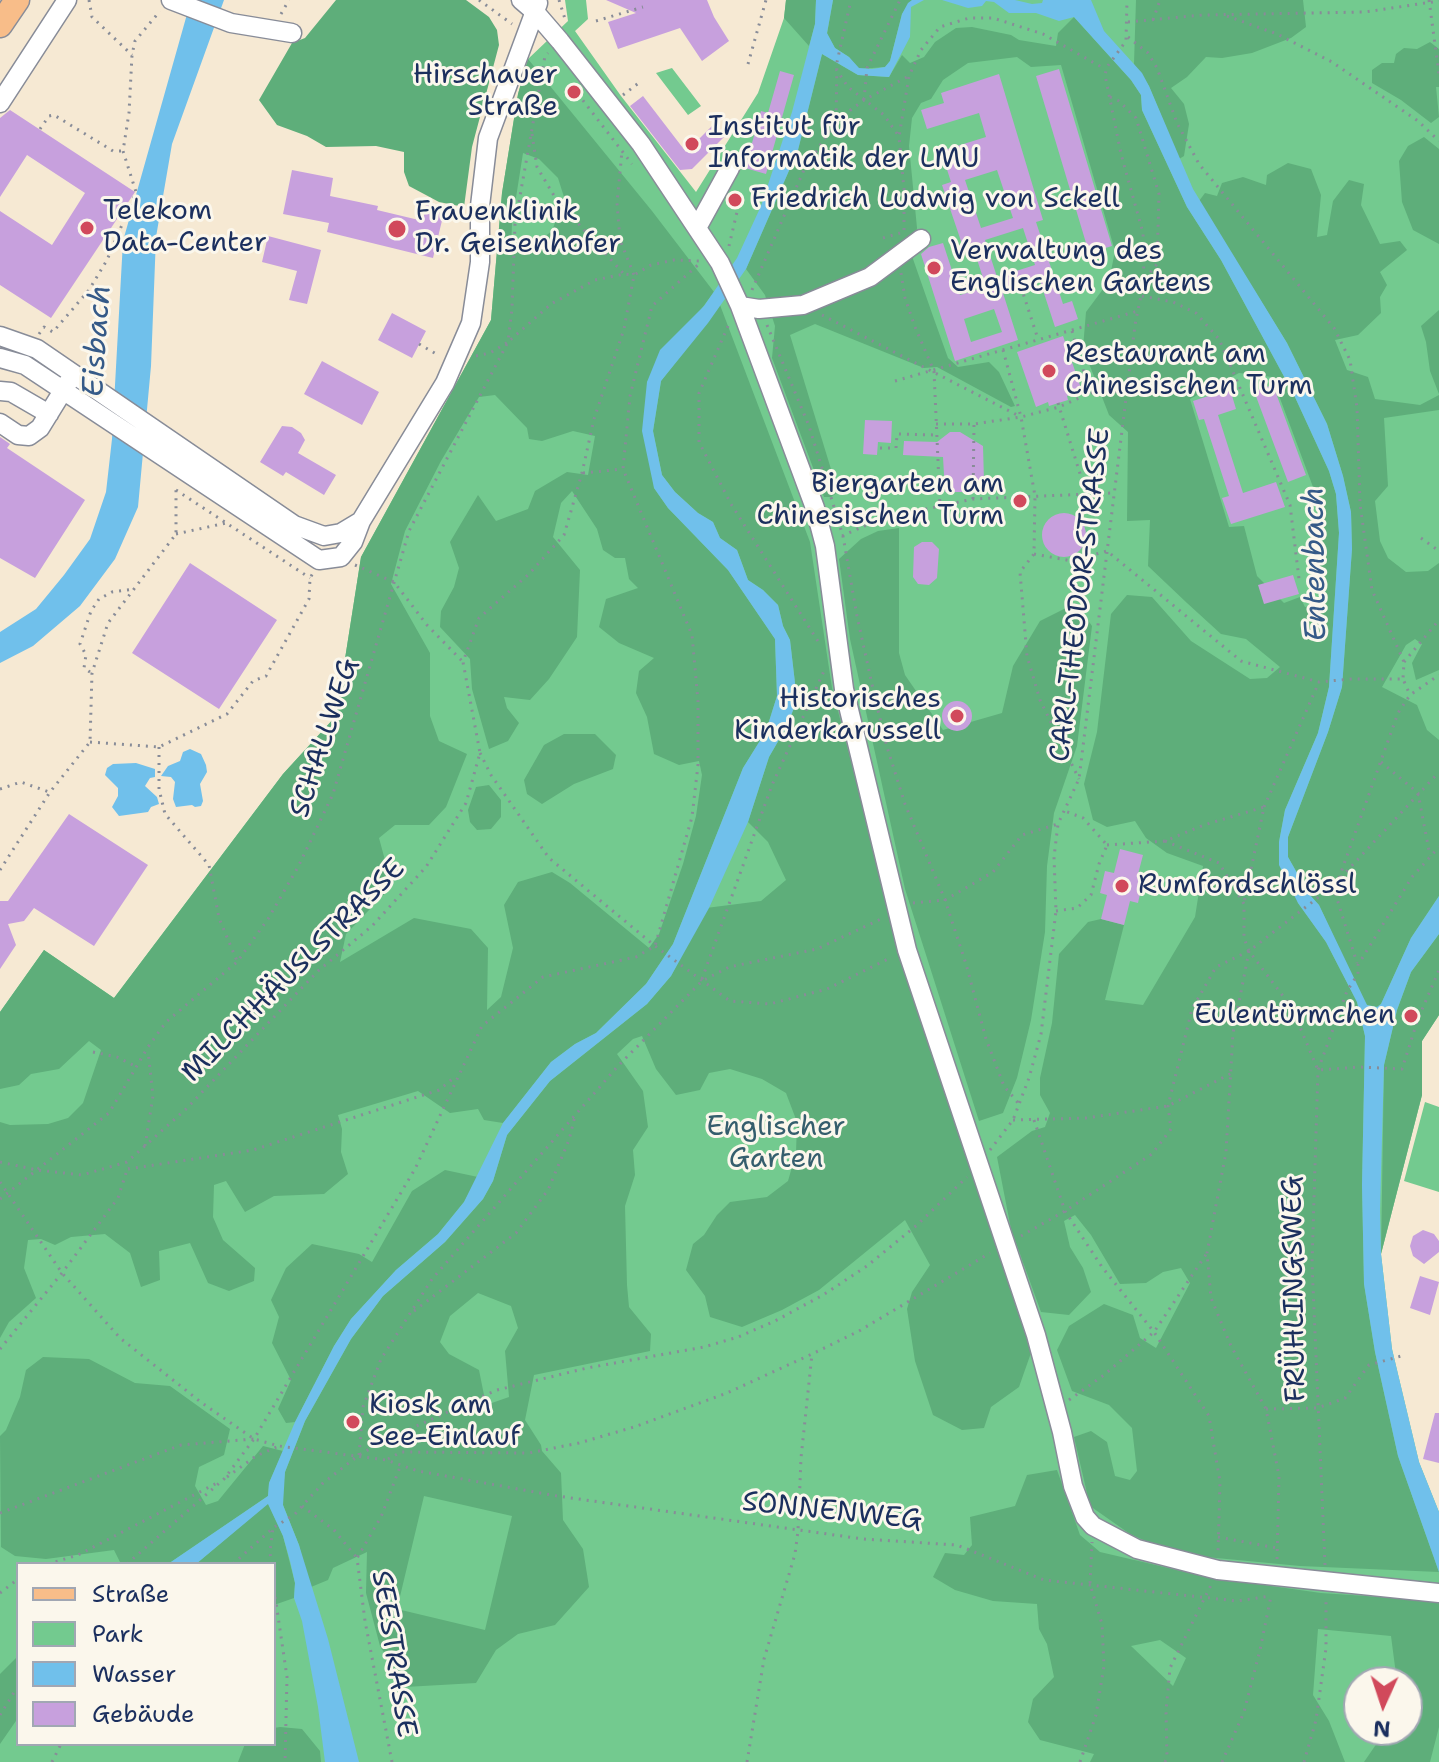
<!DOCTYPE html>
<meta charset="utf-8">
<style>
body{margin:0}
#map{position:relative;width:1439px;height:1762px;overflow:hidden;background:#f6e9d3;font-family:"Shantell Sans",sans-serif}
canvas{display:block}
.legend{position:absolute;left:16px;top:1562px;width:260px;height:184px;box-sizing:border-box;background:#fbf7ec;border:2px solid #a1a7b3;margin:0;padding:10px 14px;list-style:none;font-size:24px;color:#1b2f5e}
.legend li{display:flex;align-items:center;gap:16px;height:40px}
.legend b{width:40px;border:2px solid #a1a7b3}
.north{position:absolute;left:1343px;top:1666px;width:80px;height:80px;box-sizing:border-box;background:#fbf7ec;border:2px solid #a1a7b3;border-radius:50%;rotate:183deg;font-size:22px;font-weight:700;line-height:32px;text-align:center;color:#1b2f5e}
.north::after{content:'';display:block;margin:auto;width:28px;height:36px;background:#d1495b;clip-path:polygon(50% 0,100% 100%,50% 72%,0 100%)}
</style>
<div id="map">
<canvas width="1439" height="1762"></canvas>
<ul class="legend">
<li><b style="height:10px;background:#f8bd89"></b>Straße</li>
<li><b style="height:22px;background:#73ca8f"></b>Park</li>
<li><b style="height:22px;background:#70c0eb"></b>Wasser</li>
<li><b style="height:22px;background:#c7a0dd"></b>Gebäude</li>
</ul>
<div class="north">N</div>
</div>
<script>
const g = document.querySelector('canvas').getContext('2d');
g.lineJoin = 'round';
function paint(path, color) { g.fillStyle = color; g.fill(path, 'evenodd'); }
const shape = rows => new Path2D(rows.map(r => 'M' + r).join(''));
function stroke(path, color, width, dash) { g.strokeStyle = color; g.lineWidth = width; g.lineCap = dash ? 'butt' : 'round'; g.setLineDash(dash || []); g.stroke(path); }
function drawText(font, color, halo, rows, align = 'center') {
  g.font = font + ' "Shantell Sans",sans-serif'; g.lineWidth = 6; g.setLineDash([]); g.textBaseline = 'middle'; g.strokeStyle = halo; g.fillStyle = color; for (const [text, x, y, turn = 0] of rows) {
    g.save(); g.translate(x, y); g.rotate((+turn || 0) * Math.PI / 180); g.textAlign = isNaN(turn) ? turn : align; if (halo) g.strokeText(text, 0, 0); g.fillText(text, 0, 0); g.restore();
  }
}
paint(shape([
 [565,0,586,0,588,19,575,31,621,96,696,192,758,93,784,18,786,0,1439,0,1439,1015,1422,1041,1422,1095,1381,1254,1392,1349,1419,1462,1439,1512,1439,1762,0,1762,0,1012,44,950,114,998,283,774,336,716,361,557,491,320,502,193,518,94,528,59,568,21],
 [18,1564,274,1564,274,1744,18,1744],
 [1359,1682,1407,1682,1407,1730,1359,1730],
 [672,68,701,106,688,115,656,73],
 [1425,1102,1439,1107,1439,1192,1404,1181]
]), '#73ca8f');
paint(shape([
 [336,0,466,0,489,17,497,30,499,45,472,147,464,207,439,202,409,186,404,172,404,152,376,146,326,147,307,136,277,125,259,100,292,43,305,38],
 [786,0,816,0,815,24,809,46,784,18],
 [833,0,912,0,902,14,890,61,885,67,859,69,849,57,835,48,827,34],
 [1136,0,1303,0,1306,27,1291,38,1252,53,1222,58,1206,57,1187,77,1171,88,1184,104,1189,124,1184,156,1179,159,1149,86,1134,64],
 [1074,17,1131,80,1141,95,1142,110,1187,207,1221,260,1294,395,1329,471,1336,494,1339,533,1329,687,1318,733,1285,810,1279,842,1298,903,1326,942,1357,1002,1365,1036,1362,1185,1364,1284,1375,1352,1398,1456,1439,1572,1300,1566,1206,1557,1161,1548,1130,1534,1090,1506,1074,1437,1091,1431,1107,1442,1115,1476,1130,1480,1137,1471,1132,1428,1109,1405,1072,1391,1057,1350,1069,1326,1104,1304,1133,1315,1140,1338,1156,1348,1190,1283,1181,1268,1163,1272,1146,1283,1120,1284,1091,1235,1075,1215,1064,1221,1070,1247,1083,1268,1091,1292,1069,1315,1041,1312,1011,1229,997,1157,1032,1131,1045,1127,1050,1113,1040,1095,1040,1078,1052,1023,1059,954,1088,922,1101,919,1124,925,1105,1000,1143,1005,1195,917,1203,866,1167,853,1146,838,1135,821,1107,827,1093,820,1084,784,1097,732,1111,614,1127,595,1152,597,1191,641,1250,679,1267,678,1280,667,1246,639,1221,634,1187,603,1148,566,1150,520,1127,521,1128,432,1109,415,1083,348,1086,312,1109,281,1115,251,1061,65,1031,67,1017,57,968,63,943,80,931,99,921,103,912,118,909,146,917,228,913,259,934,319,948,358,958,367,989,362,999,372,1015,406,1011,407,937,367,924,368,815,324,790,335,838,492,831,497,824,497,772,358,775,326,765,295,746,269,798,150,822,54,858,75,889,77,902,55,910,63,924,57,935,42,956,28,972,27,1011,35,1019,40,1056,46,1058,33],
 [1239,373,1272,377,1319,503,1319,606,1305,607,1300,597,1284,603,1257,576,1244,526,1229,527,1190,399],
 [1430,42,1439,49,1439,87,1436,87,1439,117,1431,123,1401,100,1372,83,1372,70,1382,63,1394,63,1396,54,1404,48,1417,49],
 [528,59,652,211,714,292,647,382,654,488,668,508,728,570,775,639,777,696,766,731,743,768,673,944,646,984,596,1033,575,1044,551,1062,503,1123,484,1120,478,1109,450,1113,418,1091,338,1115,342,1129,341,1152,348,1174,324,1194,274,1196,245,1212,226,1181,214,1185,213,1217,223,1240,255,1268,254,1281,229,1291,208,1283,190,1243,159,1251,160,1280,141,1287,130,1253,105,1234,71,1237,55,1245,41,1239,28,1240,24,1268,36,1298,9,1322,0,1338,0,1122,10,1125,48,1124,68,1118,83,1103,101,1050,89,1041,59,1069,31,1074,19,1085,0,1089,0,1012,44,950,114,998,283,774,336,716,361,557,491,320,502,193,518,94],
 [523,153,539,159,558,178,564,197,552,231,527,250,511,251,512,223],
 [495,395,527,428,529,439,542,441,573,431,595,436,588,475,567,472,535,491,528,509,496,521,478,495,450,542,459,568,454,587,441,611,440,627,470,659,472,689,489,749,508,741,519,723,507,708,504,697,530,700,549,679,577,637,580,570,553,537,561,503,572,491,597,529,603,550,615,558,625,558,629,579,638,588,606,599,599,627,619,643,654,658,639,671,636,693,647,717,654,754,679,765,699,761,702,775,696,816,683,864,659,934,649,948,570,883,552,872,518,882,504,905,513,948,501,997,487,1010,488,948,471,929,414,918,340,962,346,934,392,886,379,838,395,825,429,825,446,807,467,754,439,741,430,716,430,653,391,584,405,531,441,461,479,397],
 [1424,137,1439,149,1439,244,1413,230,1402,202,1399,161,1408,146],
 [1288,163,1311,169,1321,195,1317,237,1327,235,1333,201,1349,180,1364,184,1361,205,1380,244,1400,241,1407,250,1380,272,1387,285,1380,297,1381,313,1358,335,1335,340,1347,370,1368,377,1375,399,1420,405,1439,395,1439,410,1384,418,1388,486,1375,501,1380,541,1388,558,1406,572,1428,571,1439,563,1439,670,1416,680,1412,663,1422,644,1415,639,1406,645,1382,687,1417,705,1427,730,1439,740,1439,896,1411,938,1381,1004,1377,1007,1367,1005,1363,1000,1319,905,1309,894,1288,857,1288,837,1328,732,1342,687,1352,549,1351,512,1343,476,1327,424,1287,343,1199,201,1205,193,1217,196,1222,183,1243,177,1266,185,1267,175],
 [720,305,810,542,832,688,905,970,1032,1350,1019,1387,991,1407,984,1428,962,1430,933,1415,915,1361,907,1309,912,1292,930,1265,905,1220,819,1290,782,1310,742,1327,710,1317,705,1296,686,1270,693,1244,704,1235,717,1215,730,1202,767,1197,788,1181,796,1153,797,1122,786,1093,762,1079,730,1069,709,1073,700,1090,676,1095,656,1069,642,1036,633,1039,617,1054,643,1091,648,1127,633,1150,635,1175,625,1206,627,1285,629,1307,651,1334,650,1351,534,1375,525,1420,541,1445,542,1451,561,1473,563,1520,583,1549,589,1587,555,1625,518,1634,496,1650,476,1683,405,1687,380,1646,366,1593,367,1552,333,1568,328,1580,311,1587,305,1571,299,1545,283,1505,282,1495,285,1472,305,1421,351,1339,383,1296,445,1242,483,1199,493,1181,507,1135,550,1081,647,1004,671,976,706,908,761,901,786,880,768,842,748,822,769,757,787,726,797,700,790,640,783,626,778,605,763,590,748,580,737,550,720,538,713,522,698,513,675,492,662,475,653,431,661,381],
 [478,1293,511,1306,518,1328,505,1351,509,1397,486,1405,479,1370,449,1354,440,1342,450,1316],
 [424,1496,512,1516,485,1630,397,1609],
 [1439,310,1439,394,1430,371,1426,342,1421,326],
 [899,528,899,653,905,675,943,730,1002,713,1013,666,1040,621,1076,603,1092,626,1077,746,1054,813,1047,866,1045,932,1031,1020,1017,1078,1003,1113,979,1121,905,889,850,639,839,559,861,539,878,531],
 [564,734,595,734,616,755,613,769,574,784,542,804,527,794,524,780,544,745],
 [489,785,501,800,501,817,491,829,477,830,470,822,468,810,476,787],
 [1439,934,1439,1015,1422,1041,1422,1095,1381,1254,1384,1065,1397,1010,1411,972],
 [445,1170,478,1177,464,1202,438,1234,396,1270,351,1319,334,1346,295,1422,286,1423,278,1409,291,1380,272,1343,279,1317,271,1300,286,1268,312,1244,359,1254,372,1262,412,1191],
 [43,1357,89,1359,135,1383,170,1386,230,1429,224,1455,199,1467,195,1486,206,1505,218,1501,263,1446,283,1451,269,1483,268,1496,168,1564,121,1564,114,1550,46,1559,15,1556,1,1547,0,1436,6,1430,20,1397,26,1370],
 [1057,1470,1080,1535,1100,1552,1207,1577,1321,1593,1439,1601,1439,1727,1430,1762,1364,1762,1386,1730,1407,1730,1407,1682,1397,1682,1391,1636,1318,1629,1313,1695,1329,1721,1345,1762,1090,1762,1094,1754,1040,1740,1028,1722,1033,1699,1054,1677,1047,1644,1039,1629,1037,1604,993,1601,955,1590,933,1577,945,1553,964,1555,972,1545,970,1517,1015,1506,1027,1475],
 [1160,1640,1186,1658,1173,1686,1131,1646],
 [268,1503,283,1536,295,1583,294,1598,274,1605,274,1564,196,1564],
 [18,1656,18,1718,0,1744,0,1674],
 [280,1727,302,1729,320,1751,321,1762,238,1762,245,1744,274,1744,274,1728]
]), '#5eae7a');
paint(shape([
 [191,0,224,0,172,144,156,237,151,366,138,507,115,559,80,606,33,646,0,663,0,632,36,609,64,575,90,539,106,492,112,439,123,241],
 [816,0,833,0,827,33,835,48,849,57,859,68,872,69,885,67,890,61,902,14,908,3,912,0,924,0,911,7,910,37,889,77,858,75,822,54,798,150,746,269,708,323,661,381,653,431,662,475,675,492,698,513,713,522,720,538,737,550,748,580,763,590,778,605,783,626,790,640,797,700,787,726,769,757,748,822,709,908,671,976,647,1004,550,1081,507,1135,493,1181,483,1199,445,1242,383,1296,351,1339,305,1421,285,1472,283,1505,299,1545,328,1639,359,1762,325,1762,318,1707,302,1621,294,1598,295,1583,290,1561,283,1536,268,1504,196,1564,168,1564,268,1496,269,1483,295,1422,334,1346,351,1319,396,1270,438,1234,464,1202,503,1123,551,1062,575,1044,596,1033,646,984,673,944,743,768,766,731,777,696,775,639,728,570,668,508,654,488,642,431,647,382,660,350,704,306,737,258,761,206,792,112,815,24],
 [942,0,1015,0,1032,4,1042,3,1043,0,1091,0,1104,31,1142,73,1149,86,1193,189,1287,343,1327,424,1343,476,1351,512,1352,549,1342,687,1328,732,1288,837,1288,857,1309,894,1319,905,1367,1005,1377,1007,1381,1004,1411,938,1439,896,1439,934,1411,972,1397,1010,1384,1065,1380,1211,1381,1254,1392,1349,1419,1462,1439,1512,1439,1572,1398,1456,1375,1352,1364,1284,1362,1185,1365,1036,1357,1002,1326,942,1298,903,1279,865,1279,842,1285,810,1318,733,1329,687,1339,533,1336,494,1329,471,1294,395,1221,260,1187,207,1142,110,1141,95,1131,80,1074,17,1059,21,1036,13,1009,13,994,2,986,1,982,6,968,8],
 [190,749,201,754,206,765,207,772,200,784,203,801,201,806,195,807,192,805,176,807,173,799,175,782,171,777,161,776,168,766,180,761,183,752],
 [136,763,155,769,155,777,150,778,145,786,157,797,159,804,151,807,148,812,119,816,112,807,118,796,118,788,105,775,107,768,113,764]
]), '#70c0eb');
paint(shape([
 [606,0,707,0,714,17,729,41,702,61,680,28,618,49,608,22,636,13],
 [1059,69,1112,246,1089,253,1036,76],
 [780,71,794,75,766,174,745,168,761,111,768,113],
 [999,74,1043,220,1036,222,1063,304,1072,301,1078,319,1055,327,1039,278,1002,290,1018,340,955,361,921,254,929,247,943,243,960,295,986,287,972,244,963,247,942,185,951,182,941,151,986,137,979,113,927,129,921,110,944,103,941,93],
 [997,170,1013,218,981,228,965,180],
 [1023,228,1035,265,997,277,985,240],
 [994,309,1002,332,971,342,964,319],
 [643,96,686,152,714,124,726,135,692,169,680,170,630,106],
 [10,110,135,192,51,318,0,285,0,211,52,245,85,193,27,155,0,197,0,118],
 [292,170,333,178,330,196,378,206,377,210,423,221,426,204,445,208,433,258,327,232,329,223,283,214],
 [268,236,321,250,307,304,289,300,297,271,262,262],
 [392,313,426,331,412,358,378,340],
 [1063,336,1082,391,1067,396,1068,400,1049,406,1048,402,1036,407,1017,352],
 [322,361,379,392,362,425,304,394],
 [1273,385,1306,475,1288,482,1254,391],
 [1230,389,1236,409,1218,415,1243,493,1276,482,1285,507,1231,524,1222,498,1229,496,1204,419,1199,420,1193,401],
 [865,420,892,421,891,443,878,442,877,455,863,454],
 [282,426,292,427,301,433,305,440,298,453,336,475,324,495,286,472,283,476,260,462],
 [950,432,960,432,983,446,984,481,969,481,969,492,945,492,943,457,903,455,904,441,937,442],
 [0,437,10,444,7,448,85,500,35,578,0,558],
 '1042 535a22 22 0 1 1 44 0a22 22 0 1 1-44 0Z',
 [922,542,932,542,939,549,937,578,929,585,918,584,913,577,914,547],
 [190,563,277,620,219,709,132,653],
 [1293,575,1299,594,1264,604,1258,585],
 '942 716a15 15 0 1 1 30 0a15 15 0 1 1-30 0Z',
 [69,814,148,865,94,946,34,908,24,921,8,924,16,945,0,969,0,901,8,901],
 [1120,849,1143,855,1137,878,1143,880,1138,903,1130,901,1124,925,1101,919,1107,895,1100,893,1105,871,1114,873],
 [1423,1230,1434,1234,1439,1241,1439,1252,1424,1264,1413,1256,1410,1246,1413,1236],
 [1420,1276,1439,1282,1430,1315,1410,1308],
 [1435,1413,1439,1413,1439,1463,1423,1459]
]), '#c7a0dd');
const minor = shape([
 [171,0,231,23,292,33],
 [521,0,535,12,560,41,641,144,720,263,740,306,815,508,825,546,844,689,907,950,1036,1335,1062,1432,1073,1486,1085,1517,1093,1526,1137,1549,1218,1570,1439,1593],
 [0,103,67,0],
 [697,228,730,168],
 [740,306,759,309,803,305,870,277,921,239],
 [0,336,37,349,294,525,324,536,341,533,361,521],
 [0,358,25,365,319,560,341,557,353,542,361,521,445,383,471,323,480,262,480,206,488,138,538,3],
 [0,391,11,392,49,414],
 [0,423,18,435,29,436,40,428,69,381]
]);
const major = shape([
 [0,25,17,0]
]);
stroke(minor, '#888c98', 21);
stroke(major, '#888c98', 27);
stroke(shape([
 [89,0,92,17,132,55],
 [479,0,512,24],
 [559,0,565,19],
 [1429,0,1439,74],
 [281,14,289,0],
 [1227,16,1277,34,1332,62,1418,121,1439,141],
 [1153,20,1160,0],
 [596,21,643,7],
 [1128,22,1203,15,1365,12,1439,1],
 [1128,37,1148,53,1157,68,1177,123,1199,164,1334,328,1350,360,1357,408,1360,504,1372,590,1404,662,1403,679],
 [748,64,766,0],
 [836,69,848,87,884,115,898,135],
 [578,94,632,164],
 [623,95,640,82],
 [1110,97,1119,101,1136,118,1159,194,1157,264,1144,280],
 [864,100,867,68,900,0],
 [837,120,864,100,909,76],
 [40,129,49,116,54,115,113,151,123,151],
 [532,134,537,167,556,199,624,274],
 [904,230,904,189,899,137,909,76,921,50,940,27,969,18,993,18,1043,34,1105,69],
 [883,238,900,233],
 [729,246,737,212,730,200],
 [901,273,905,298,915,327,934,371,940,506],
 [1021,287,1038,339],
 [752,290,803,172,836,121,837,62,851,0],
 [1142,296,1173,302,1196,313,1219,339,1290,505,1299,579],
 [822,315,1021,417],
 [767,325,809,426,843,536,857,616,875,698,861,694],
 [728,326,699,393,699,442,731,504,821,646],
 [1072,331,1090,393],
 [39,334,44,327,53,332,89,290,107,260,136,192,123,151,129,113,132,55,135,41,160,11],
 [419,344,438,355],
 [1003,350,1021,417,1035,496,1034,554,1020,572,1027,656,1040,700,1079,779],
 [476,356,490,353,508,342,512,308,515,224,545,56,548,53],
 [895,381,1138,311],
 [1058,403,1086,493],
 [936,424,974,424,1021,417,1059,407,1090,393,1126,391],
 [880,448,896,448,897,434,936,435],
 [583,473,623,469],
 [176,490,310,578],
 [973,499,974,424],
 [176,534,226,523],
 [842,536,880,519,973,499,1113,493],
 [1421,538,1439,551],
 [1034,554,1072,561,1107,551,1241,661,1319,682,1351,679,1403,679,1410,695],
 [355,565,394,582,427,625,463,662],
 [1404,662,1439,620],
 [90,672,84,668,86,655,80,644,91,611,99,599,112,592,135,589],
 [918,700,875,698,887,747,905,804,945,900,966,964,986,1039,1004,1086,1019,1104],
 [90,742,159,747,227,714,253,681,266,676,309,599,310,578,313,573],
 [159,747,159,789,165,814,209,865,219,918,237,961],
 [480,753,491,775,549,858,655,946,730,1001,770,1004,827,989,892,957],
 [1381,762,1418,793,1430,856],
 [0,789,21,782,49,792],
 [1264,807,1319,682],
 [1165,841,1219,863,1244,904,1244,938,1249,951,1292,1008,1318,1070,1360,1067,1402,1069,1418,1019,1439,970],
 [1107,845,1165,841,1204,825,1264,807,1244,903],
 [0,870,50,792,90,742,92,673,108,623,176,534,176,490],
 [1339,878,1398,713,1410,695,1439,675],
 [1333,886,1357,963],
 [913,903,945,900,993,872,1022,835,1058,824],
 [1056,911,1077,908,1091,895,1099,864,1107,845,1083,818,1065,811],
 [1249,951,1233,1033,1226,1152,1207,1253,1211,1298,1231,1346,1266,1409,1279,1476,1277,1561],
 [702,979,772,785,824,671],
 [93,1052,117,1057,137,1067],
 [1013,1120,1086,1118,1168,1106,1232,1073],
 [1034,1120,1065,1211,1102,1267,1154,1332,1209,1416,1220,1482,1218,1553],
 [145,1146,153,1096,148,1051],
 [990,1150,1013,1120,1029,1078,1041,1034,1056,911,1054,857,1058,824,1079,779,1135,325,1144,280,1143,233,1121,154,1105,75,1107,67,1126,41,1127,0],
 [0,1162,37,1170,82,1175,127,1162,186,1109,318,971,372,926,426,867,466,803,480,753,463,662,479,618,529,574,564,535,582,473,594,419,624,329,634,275,651,265,674,260,700,261],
 [128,1169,253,1150,439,1090,456,1076],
 [0,1182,62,1273,120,1338,202,1403,254,1439,279,1446,386,1460,418,1471,557,1496,863,1539,957,1545,1044,1580,1237,1601,1271,1596],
 [0,1199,109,1113,148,1047,166,1022,237,962,268,919,298,867,333,794,409,531,508,342,551,304,595,280,624,274,634,275,620,240,617,203,622,151],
 [1021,1236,1065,1211,1152,1154,1171,1129,1168,1106,1192,1009,1216,967,1249,951,1333,886,1439,772],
 [414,1311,516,1233,548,1190,569,1140,575,1116],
 [0,1349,62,1273,118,1198,128,1167],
 [1069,1400,1104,1375,1154,1332,1207,1253],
 [1266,1409,1317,1408,1332,1403,1345,1398,1369,1365,1405,1355],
 [359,1455,363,1407,381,1359,432,1279,618,1066,702,981,729,967,817,949,881,919],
 [388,1459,401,1452,529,1453,579,1443,634,1427,727,1393,812,1354,859,1331,990,1253],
 [227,1477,256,1456,279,1446],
 [302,1506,334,1530,357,1558],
 [0,1513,181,1445,254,1439],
 [1218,1537,1277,1548],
 [48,1564,78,1555,217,1483],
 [127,1564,224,1479,254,1439,415,1169,482,1026,543,977,636,957,655,946,692,817,698,765,698,701,692,635,623,469,630,396,652,306,699,264],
 [233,1564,273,1528,295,1514,322,1484,359,1455,385,1440,497,1390,587,1368,704,1347,738,1337,775,1321,823,1295,867,1266,917,1225,967,1177],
 [271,1564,270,1551,273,1528],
 [1325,1565,1312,1263,1318,1070,1347,991,1358,974,1358,965,1412,877,1439,847],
 [274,1589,287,1677,285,1762],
 [0,1593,18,1579],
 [0,1715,18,1686],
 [52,1762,61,1744],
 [392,1762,365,1621,357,1558,381,1517,400,1467],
 [747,1762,764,1659,795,1554,798,1531,801,1458,812,1354],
 [1080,1762,1096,1715,1104,1666,1102,1624,1090,1584,1092,1542],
 [1165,1762,1167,1757,1166,1711,1170,1668,1212,1583],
 [1222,1762,1244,1712,1260,1650,1271,1596],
 [1304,1762,1316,1720,1326,1648,1326,1597]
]), '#888c98', 3, [2, 6]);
stroke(minor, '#fff', 18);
stroke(major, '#f8bd89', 24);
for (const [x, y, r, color] of [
 [574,92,8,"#d1495b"],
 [692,144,8,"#d1495b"],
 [735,200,8,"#d1495b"],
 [87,228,8,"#d1495b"],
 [397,229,10,"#d1495b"],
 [934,268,8,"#d1495b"],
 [1049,371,8,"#d1495b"],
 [1020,501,8,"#d1495b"],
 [957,716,8,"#d1495b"],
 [1122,886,8,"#d1495b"],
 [1411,1016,8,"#d1495b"],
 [353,1422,8,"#d1495b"]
]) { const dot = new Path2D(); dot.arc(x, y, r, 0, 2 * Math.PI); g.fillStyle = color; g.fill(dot); stroke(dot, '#fbf7ec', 3); }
drawText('28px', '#1b2f5e', '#fbf7ec', [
 ["Hirschauer",558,76,"right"],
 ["Straße",558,108,"right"],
 ["Institut für",708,128],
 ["Informatik der LMU",708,160],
 ["Friedrich Ludwig von Sckell",751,200],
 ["Telekom",103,212],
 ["Data-Center",103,244],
 ["Frauenklinik",415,213],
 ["Dr. Geisenhofer",415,245],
 ["Verwaltung des",950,252],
 ["Englischen Gartens",950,284],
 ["Restaurant am",1065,355],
 ["Chinesischen Turm",1065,387],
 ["Biergarten am",1004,485,"right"],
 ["Chinesischen Turm",1004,517,"right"],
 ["Historisches",941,700,"right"],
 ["Kinderkarussell",941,732,"right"],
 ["Rumfordschlössl",1138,886],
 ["Eulentürmchen",1395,1016,"right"],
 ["Kiosk am",369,1406],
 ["See-Einlauf",369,1438]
], 'left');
drawText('28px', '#1b2f5e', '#fbf7ec', [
 ["CARL-THEODOR-STRASSE",1081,595,-83],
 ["SCHALLWEG",325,738,-72],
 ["MILCHHÄUSLSTRASSE",294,971,-45],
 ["FRÜHLINGSWEG",1295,1289,-91],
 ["SONNENWEG",832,1512,6],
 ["SEESTRASSE",393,1654,81]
]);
drawText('28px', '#355e6d', '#fbf7ec', [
 ["Englischer",776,1128],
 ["Garten",776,1160]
]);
drawText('italic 30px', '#355a88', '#fbf7ec', [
 ["Eisbach",98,341,-86],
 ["Entenbach",1316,564,-91]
]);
</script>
